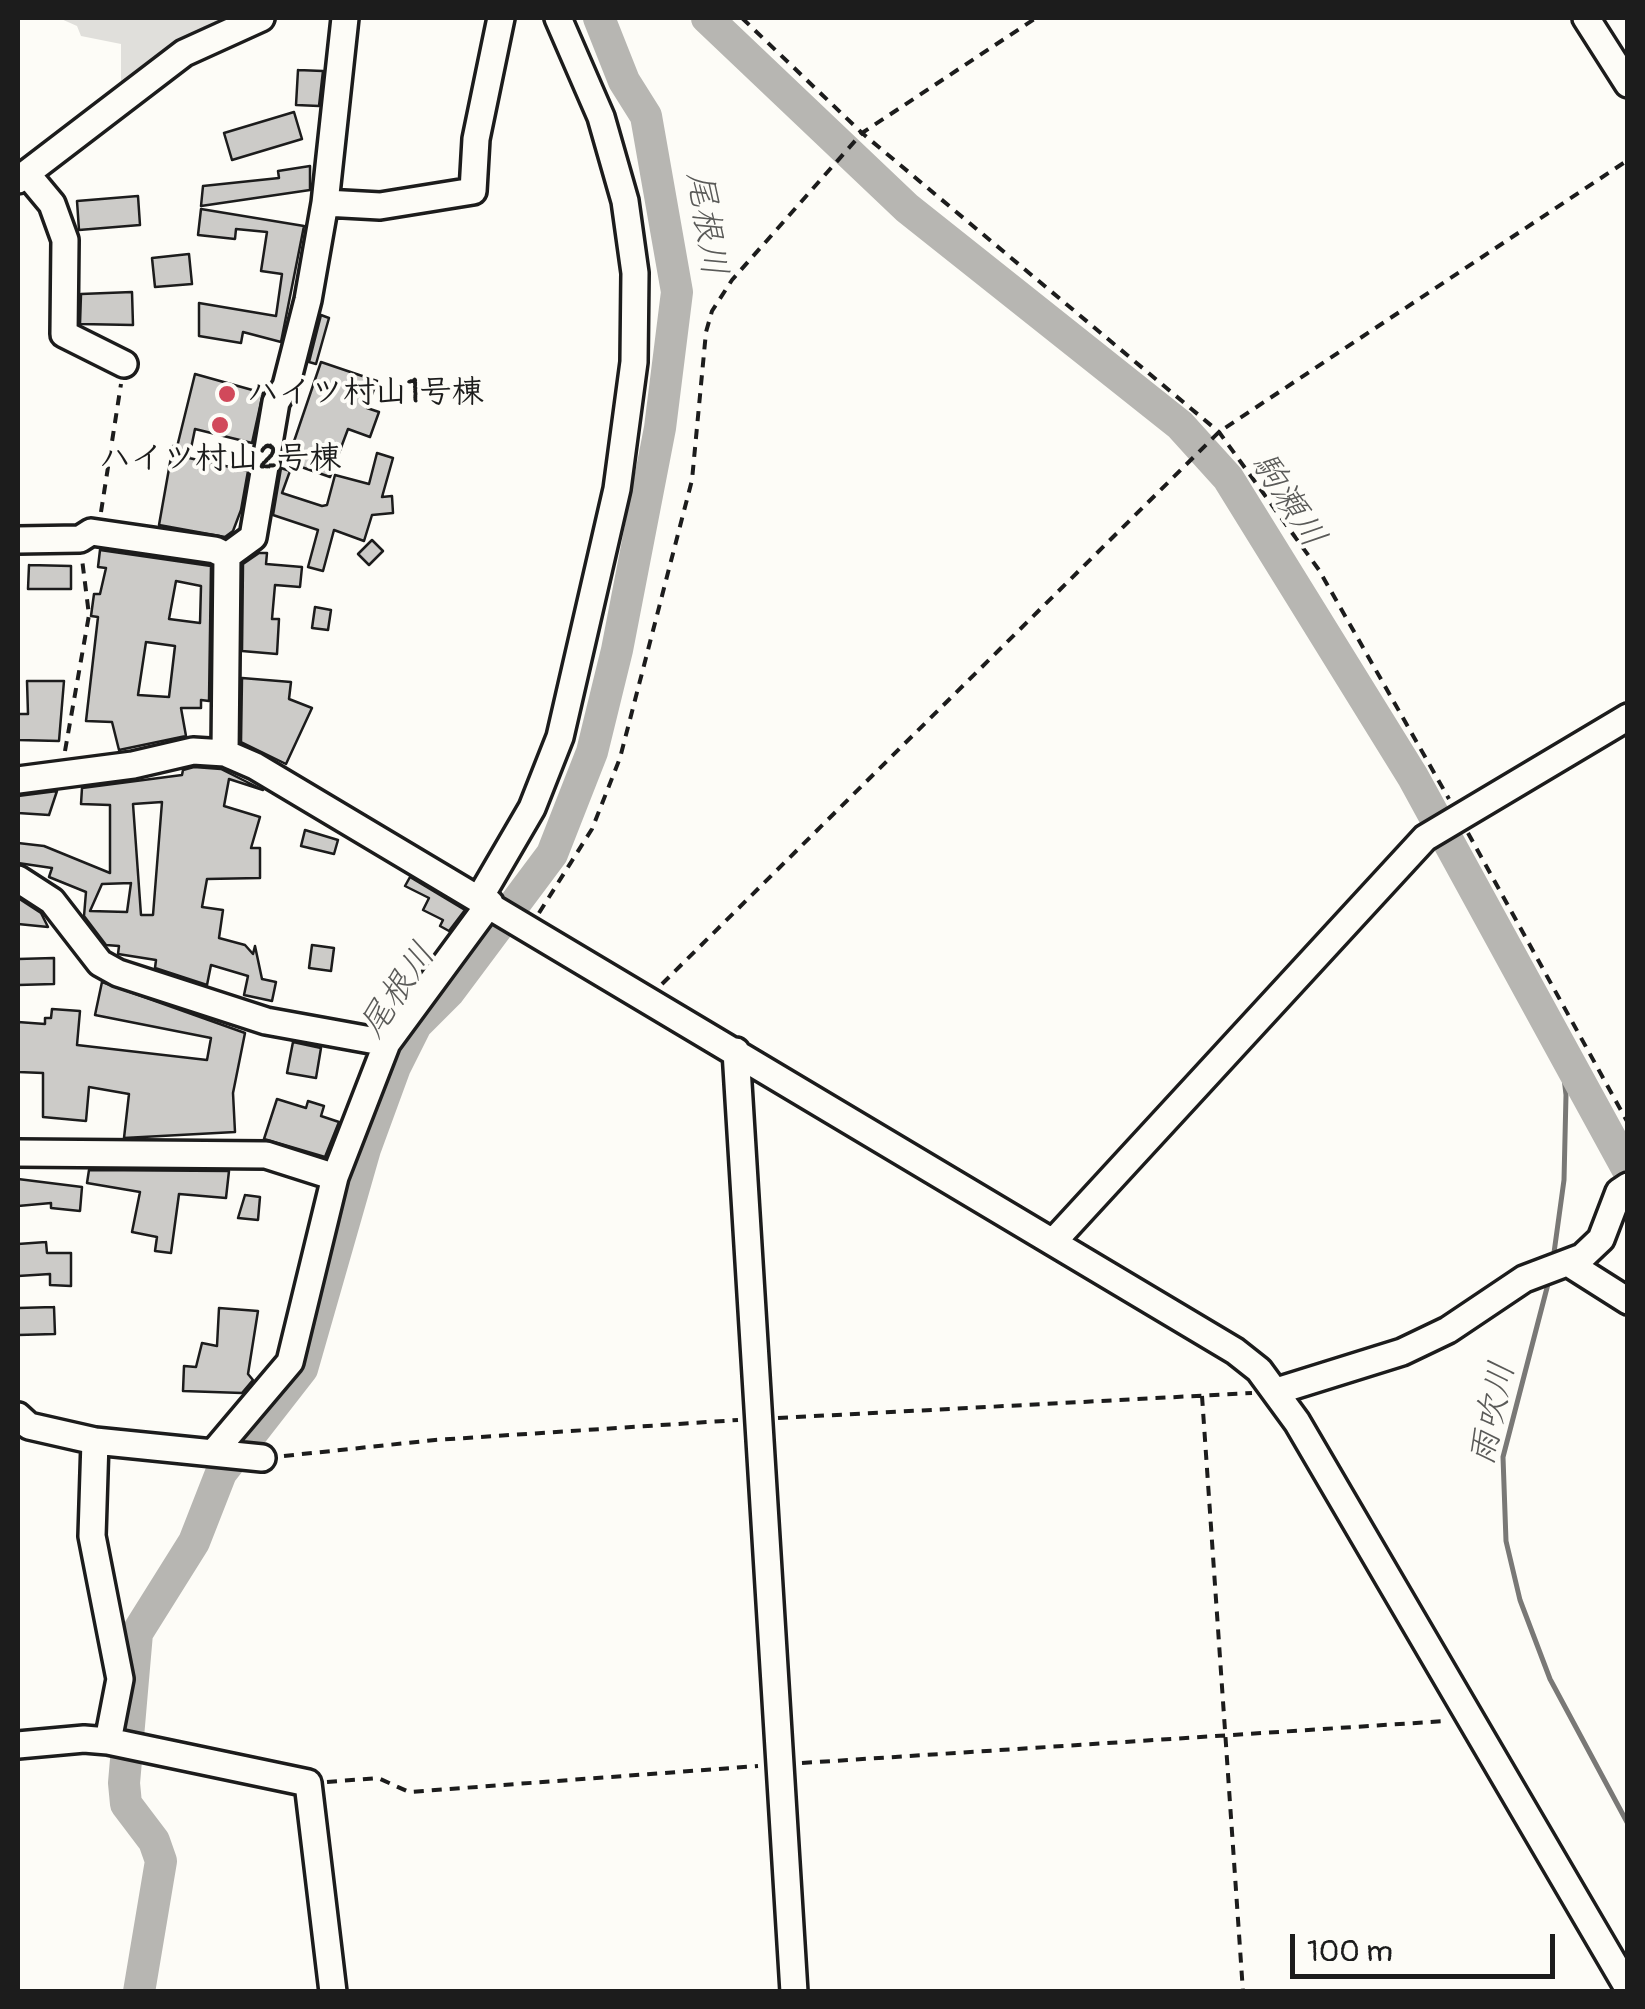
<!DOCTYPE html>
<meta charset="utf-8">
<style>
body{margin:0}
#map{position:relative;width:1645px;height:2009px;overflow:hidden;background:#fdfcf7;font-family:Pangolin,sans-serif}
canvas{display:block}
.frame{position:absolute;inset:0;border:20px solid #1c1c1c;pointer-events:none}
.scale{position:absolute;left:1290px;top:1934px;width:265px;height:45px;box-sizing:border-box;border:5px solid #1c1c1c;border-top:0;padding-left:12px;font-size:30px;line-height:35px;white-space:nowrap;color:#1c1c1c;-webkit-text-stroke:8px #fdfcf7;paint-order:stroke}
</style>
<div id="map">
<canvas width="1645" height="2009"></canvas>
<div class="frame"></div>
<div class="scale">100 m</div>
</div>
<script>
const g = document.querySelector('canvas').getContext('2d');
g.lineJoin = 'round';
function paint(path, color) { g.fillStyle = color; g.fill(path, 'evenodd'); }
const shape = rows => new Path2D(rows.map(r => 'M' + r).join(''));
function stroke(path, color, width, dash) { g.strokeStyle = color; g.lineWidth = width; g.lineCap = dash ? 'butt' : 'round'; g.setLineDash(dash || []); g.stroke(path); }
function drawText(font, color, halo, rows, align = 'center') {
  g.font = font + ' Pangolin,"Klee One",sans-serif'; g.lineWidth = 8; g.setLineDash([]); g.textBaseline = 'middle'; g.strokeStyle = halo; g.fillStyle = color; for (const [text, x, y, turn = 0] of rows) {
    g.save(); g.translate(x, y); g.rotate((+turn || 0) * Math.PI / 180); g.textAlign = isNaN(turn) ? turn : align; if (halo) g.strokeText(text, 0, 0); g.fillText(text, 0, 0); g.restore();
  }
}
paint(shape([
 [59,18,238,18,121,92,121,44,81,36,77,26]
]), '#e0dfdb');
stroke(shape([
 [1553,1260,1564,1180,1566,1095,1561,1051],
 [1549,1280,1503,1457,1506,1541,1520,1600,1550,1679,1628,1824]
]), '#797876', 5);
stroke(shape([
 [707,18,907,208,1180,425,1228,478,1413,777,1628,1170],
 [139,1992,161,1861,154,1841,126,1804,124,1783,137,1633,194,1542,221,1473,302,1369,365,1149,395,1067,416,1025,449,992,552,854,592,752,617,650,660,428,677,292,646,116,624,81,599,18]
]), '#b7b6b2', 32);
const building = shape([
 [298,70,323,71,319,106,296,105,298,70],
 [294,112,302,139,232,160,224,133,294,112],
 [310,166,310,190,201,206,203,186,279,178,278,171,310,166],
 [138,196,140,225,79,230,77,201,138,196],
 [201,209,304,226,281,342,243,332,241,343,199,336,199,303,276,316,282,274,261,271,267,232,236,229,235,239,198,235,201,209],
 [189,254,192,284,155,287,152,258,189,254],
 [132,292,133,325,80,324,81,294,132,292],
 [321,315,329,318,316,364,309,362,321,315],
 [321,362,377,381,367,408,379,412,370,437,348,429,330,477,287,462,321,362],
 [195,374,263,393,252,443,195,429,189,458,248,471,241,510,233,531,225,537,159,525,173,446,177,447,195,374],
 [377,453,393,458,382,497,392,496,393,513,372,515,364,541,334,530,323,571,308,567,318,530,273,515,281,468,290,471,282,493,322,506,327,505,335,475,369,484,377,453],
 [372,540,383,551,369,565,358,554,372,540],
 [100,550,211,566,209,701,201,700,201,708,181,708,186,736,119,750,112,722,86,721,98,617,91,616,94,594,100,594,106,568,98,567,100,550],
 [176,581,201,586,200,623,169,619,176,581],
 [146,642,175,646,169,697,138,695,146,642],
 [259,553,267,553,266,564,302,567,300,587,275,585,272,619,279,619,277,654,242,651,243,564,259,553],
 [29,565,71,566,71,589,28,589,29,565],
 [315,607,331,610,328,630,312,628,315,607],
 [242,678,291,682,289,699,312,708,286,764,241,742,242,678],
 [27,681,64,681,59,741,18,740,18,714,28,714,27,681],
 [194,767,221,769,263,790,229,779,224,806,260,817,251,848,260,848,260,878,207,879,202,907,223,910,219,938,245,945,253,954,255,946,262,979,276,982,272,1001,244,995,248,976,211,965,207,985,155,968,156,960,118,954,119,946,106,945,84,916,86,892,49,877,52,868,18,863,18,843,44,846,110,873,110,805,81,804,82,788,182,775,183,770,194,767],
 [162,802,153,915,141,915,133,804,162,802],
 [131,883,127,912,90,911,102,884,131,883],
 [57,791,49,815,18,813,18,796,57,791],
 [305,830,338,840,334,854,301,846,305,830],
 [410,877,465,910,449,931,440,926,443,920,423,910,429,898,405,886,410,877],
 [18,898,41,913,48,927,18,924,18,898],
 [312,945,334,948,331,971,309,968,312,945],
 [54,958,54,984,18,985,18,959,54,958],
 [102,982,245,1033,233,1093,235,1132,124,1138,129,1094,89,1087,86,1121,43,1117,43,1073,18,1072,18,1022,45,1024,45,1018,51,1018,52,1009,80,1011,77,1045,207,1060,211,1038,95,1015,102,982],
 [293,1042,321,1048,316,1078,287,1073,293,1042],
 [277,1099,306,1108,308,1101,324,1106,321,1116,339,1122,325,1157,264,1139,277,1099],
 [89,1170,229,1171,226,1198,179,1194,171,1253,155,1251,157,1237,132,1232,140,1192,87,1183,89,1170],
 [18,1179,82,1187,80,1211,51,1208,51,1203,18,1206,18,1179],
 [245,1195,260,1197,258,1220,238,1218,245,1195],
 [46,1242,47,1253,71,1253,71,1286,50,1285,50,1274,18,1276,18,1244,46,1242],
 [54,1307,55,1334,18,1335,18,1308,54,1307],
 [219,1308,258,1311,248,1374,253,1380,242,1393,183,1391,184,1366,196,1367,202,1343,217,1346,219,1308]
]);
paint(building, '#cccbc8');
stroke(building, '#1c1c1c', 2.5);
const minor = shape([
 [1586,18,1628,84],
 [27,174,52,204,65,240,64,334,124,364],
 [18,180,184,53,261,18],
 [325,203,380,206,473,191,476,139,501,18],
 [18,540,80,539,91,532,215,550,227,556],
 [227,556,253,537,276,402,286,386,308,300,325,203,345,18],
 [225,753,227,556],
 [18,780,133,765,193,751,225,753,255,766,1235,1351,1259,1370,1297,1422,1628,1988],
 [18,879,52,901,100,963,118,973,266,1021,387,1043],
 [479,899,532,808,560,737,617,489,634,362,635,273,625,201,601,117,558,18],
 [736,1051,794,1992],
 [18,1153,266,1155,335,1177],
 [1053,1242,1425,838,1628,717],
 [1568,1263,1628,1301],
 [1277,1391,1402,1352,1448,1330,1524,1279,1582,1257,1601,1239,1619,1192,1628,1186],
 [18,1416,29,1426,95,1441,262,1458],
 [95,1441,92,1536,120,1679,108,1741],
 [213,1453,290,1362,335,1177,387,1043,490,903],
 [18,1745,84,1739,108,1741,308,1783,333,1992]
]);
stroke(minor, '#1c1c1c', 32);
stroke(shape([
 [742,18,862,133,1219,432,1319,570,1449,799],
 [101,512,121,384],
 [65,751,89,615,82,559],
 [1468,833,1628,1123],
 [539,913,592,829,620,758,692,480,706,332,712,311,732,280,862,133,1036,18],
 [662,984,1219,432,1628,160],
 [1202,1396,1243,1992],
 [778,1418,1252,1393],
 [284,1456,435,1440,738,1420],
 [802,1763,1446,1721],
 [327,1782,378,1778,409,1792,758,1766]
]), '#1c1c1c', 4, [10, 8]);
stroke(minor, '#fdfcf7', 25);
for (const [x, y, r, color] of [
 [227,394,10,"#d1495b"],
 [220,425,10,"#d1495b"]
]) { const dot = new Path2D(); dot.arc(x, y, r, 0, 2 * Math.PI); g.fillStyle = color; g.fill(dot); stroke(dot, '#fdfcf7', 4); }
drawText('bold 32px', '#1c1c1c', '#fdfcf7', [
 ["ハイツ村山1号棟",247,394],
 ["ハイツ村山2号棟",220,460,"center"]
], 'left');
drawText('italic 35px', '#5a5a58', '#fdfcf7', [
 ["尾根川",705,224,81],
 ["駒瀬川",1287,501,57],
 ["尾根川",399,991,-56],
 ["雨吹川",1494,1414,-78]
]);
</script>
